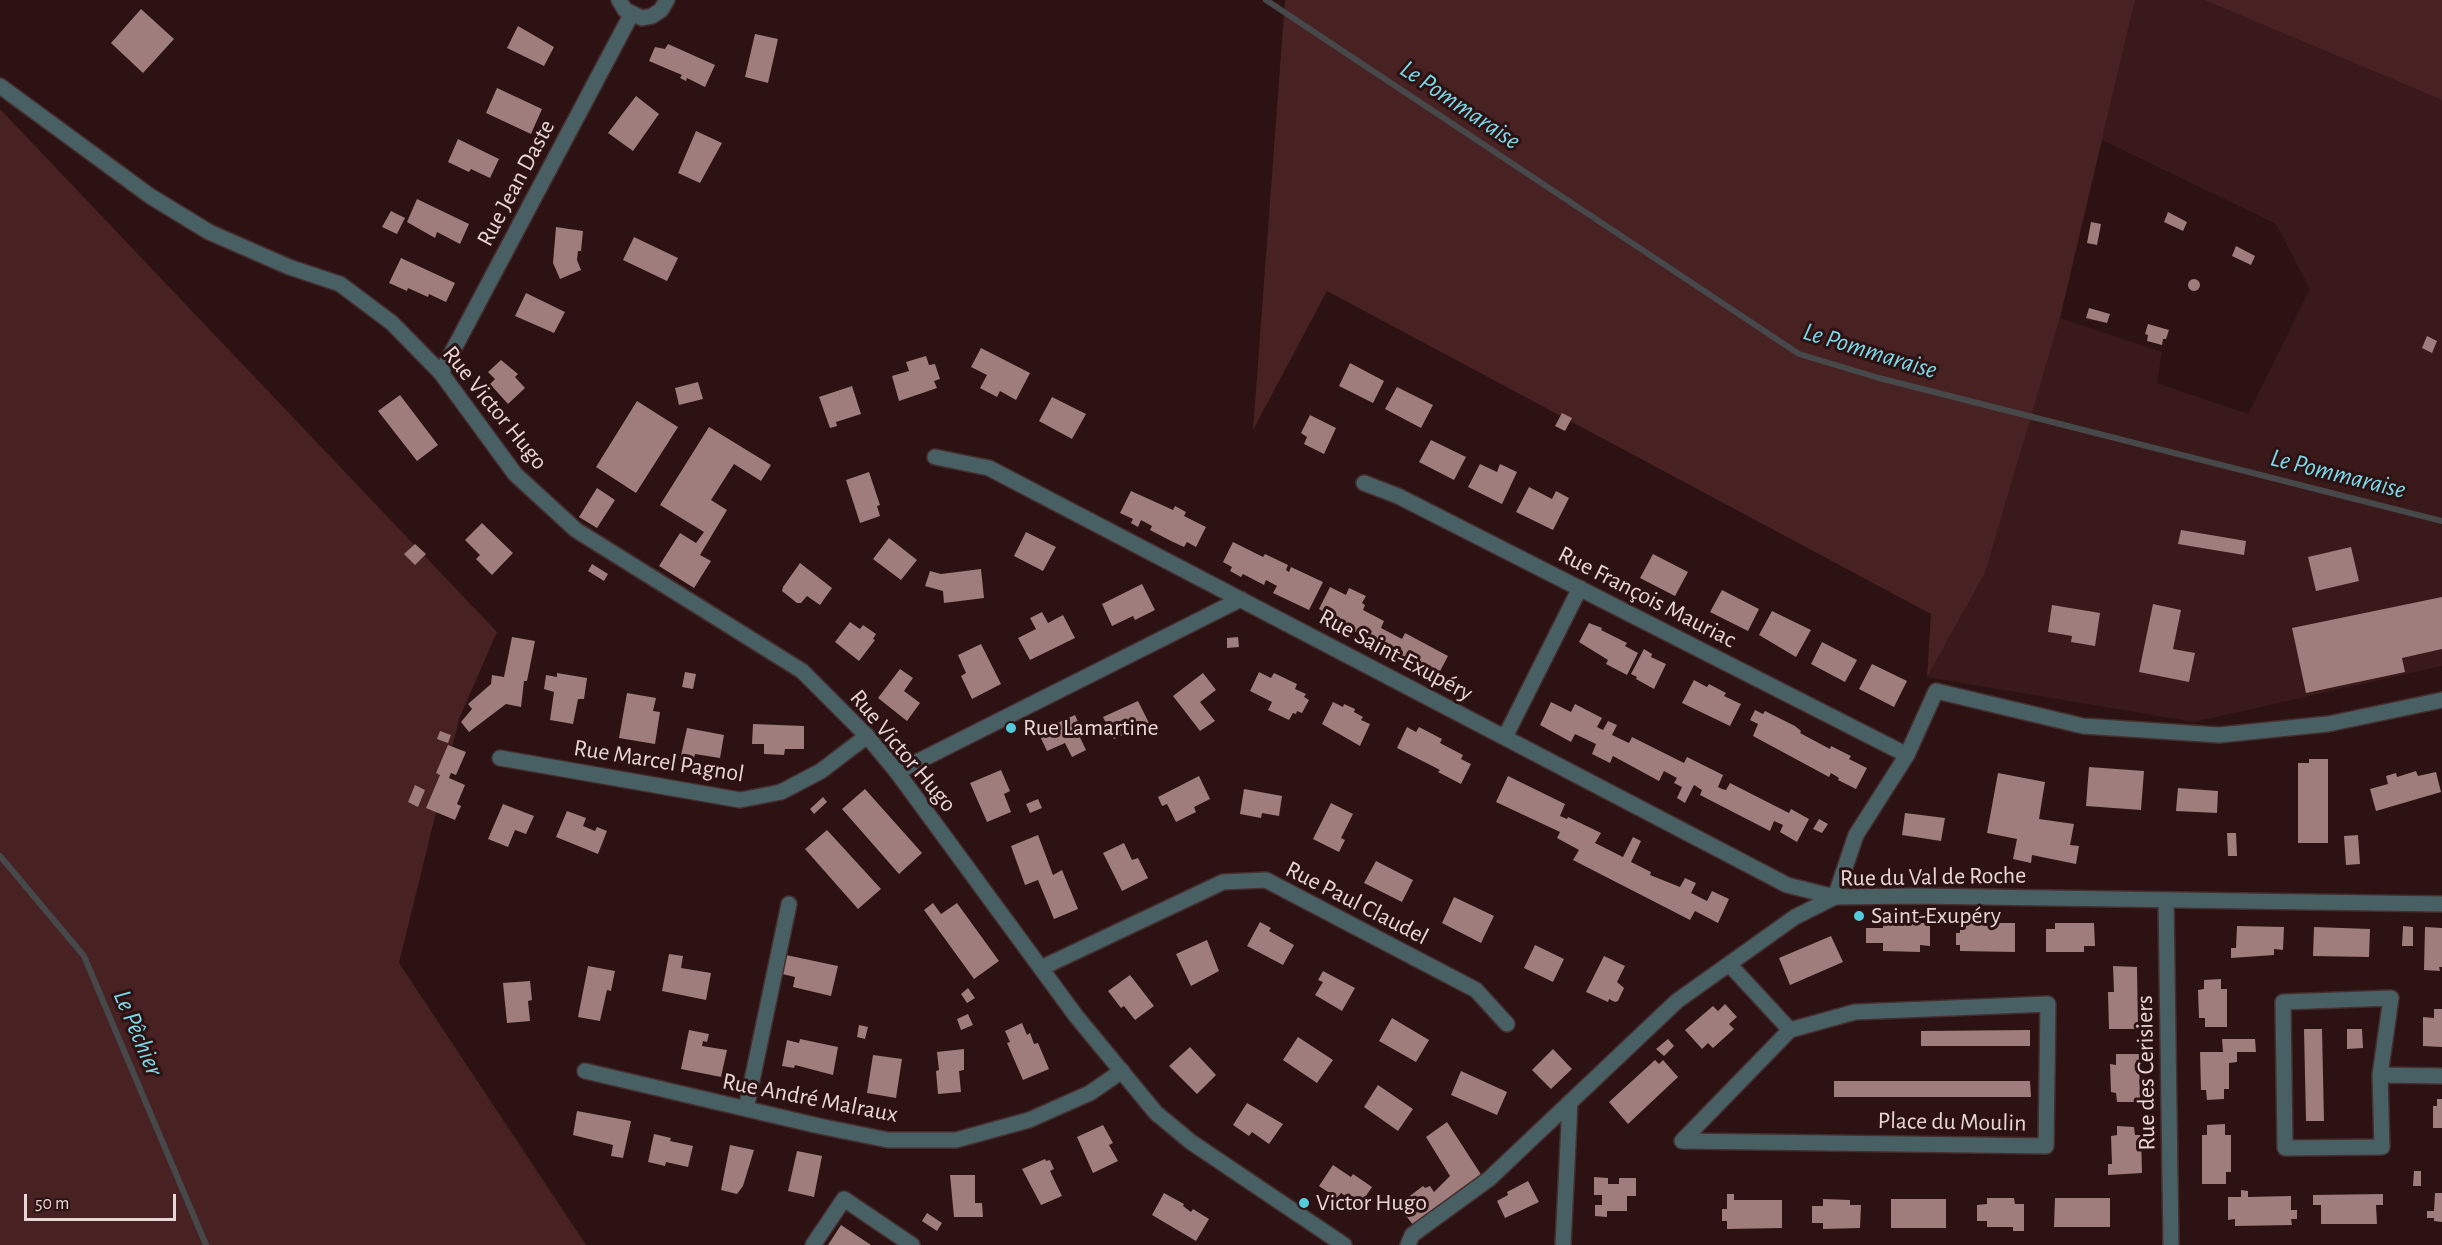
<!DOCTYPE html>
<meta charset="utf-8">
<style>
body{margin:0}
#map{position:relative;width:2442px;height:1245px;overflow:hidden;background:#2c1213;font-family:"Alegreya Sans",sans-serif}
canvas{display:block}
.scale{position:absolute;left:24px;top:1194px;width:152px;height:27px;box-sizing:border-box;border:3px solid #e8d5d5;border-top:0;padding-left:8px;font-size:18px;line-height:21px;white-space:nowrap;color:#e8d5d5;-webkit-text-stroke:4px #2c1213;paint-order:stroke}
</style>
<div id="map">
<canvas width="2442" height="1245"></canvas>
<div class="scale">50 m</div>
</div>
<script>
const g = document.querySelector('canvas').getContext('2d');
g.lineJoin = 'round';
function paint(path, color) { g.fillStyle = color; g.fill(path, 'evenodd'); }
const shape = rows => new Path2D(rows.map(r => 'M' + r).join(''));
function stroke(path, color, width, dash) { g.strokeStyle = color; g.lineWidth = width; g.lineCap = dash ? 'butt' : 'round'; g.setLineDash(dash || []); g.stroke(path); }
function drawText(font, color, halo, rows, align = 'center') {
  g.font = font + ' "Alegreya Sans",sans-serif'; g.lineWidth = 6; g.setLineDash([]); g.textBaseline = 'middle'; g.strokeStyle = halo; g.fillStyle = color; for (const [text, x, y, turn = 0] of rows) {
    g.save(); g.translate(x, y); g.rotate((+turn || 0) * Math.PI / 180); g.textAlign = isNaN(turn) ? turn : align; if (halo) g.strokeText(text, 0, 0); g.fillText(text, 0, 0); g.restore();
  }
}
paint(shape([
 [2135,0,2204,0,2442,100,2442,666,2194,722,1927,677,1985,573,2060,318,2162,352,2157,383,2248,414,2310,289,2276,224,2102,140]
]), '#3a191b');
paint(shape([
 [1285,0,2135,0,2060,318,1985,573,1927,677,1931,614,1327,291,1253,430],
 [2204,0,2442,0,2442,100],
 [0,109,497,632,459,719,399,963,586,1245,0,1245]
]), '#482123');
stroke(shape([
 [1266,0,1799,354,1879,378,2442,521],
 [0,856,84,956,206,1245]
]), '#46484a', 6);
paint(shape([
 [141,9,174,39,143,73,111,43],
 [518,26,554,47,544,66,507,48],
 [755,34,778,39,768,83,745,77],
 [668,44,715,65,705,87,687,78,686,81,680,78,682,75,649,61,655,47,665,49],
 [497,88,542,109,531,134,486,113],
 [636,96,659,114,633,151,608,133],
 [696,131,722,143,700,183,678,173],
 [458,139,499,159,490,178,471,169,469,172,448,162],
 [417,199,469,224,460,244,437,232,435,238,407,222],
 [391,211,405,218,397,234,382,227],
 [2168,212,2187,222,2183,231,2164,222],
 [2091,222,2101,224,2097,245,2087,243],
 [556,227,583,231,581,251,578,251,577,260,581,270,560,279,553,263],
 [634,237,678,258,667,281,623,260],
 [2236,246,2255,256,2251,265,2232,256],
 [401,258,455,283,446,302,429,294,428,297,408,288,407,291,389,283],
 '2188 285a6 6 0 1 1 12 0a6 6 0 1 1-12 0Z',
 [526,293,565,312,554,333,515,316],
 [2089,308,2110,314,2107,323,2086,318],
 [2148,324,2169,330,2166,339,2163,339,2162,345,2147,341,2148,335,2145,334],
 [2427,336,2437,341,2432,353,2422,348],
 [981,348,1030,373,1016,400,1000,391,997,397,980,388,987,375,971,367],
 [926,356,929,365,935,364,940,379,934,381,937,388,899,401,892,376,909,371,906,362],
 [501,360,518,374,515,377,525,388,508,404,490,384,495,379,488,372],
 [1350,363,1384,381,1373,403,1339,386],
 [698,382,703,399,679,405,675,388],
 [852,386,861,414,836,422,837,426,830,428,819,397],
 [1397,387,1433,405,1421,428,1385,409],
 [400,395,438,445,417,461,378,411],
 [1052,397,1086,414,1072,439,1039,421],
 [637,401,678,427,636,493,596,467],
 [1562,413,1572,418,1565,431,1555,426],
 [1310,415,1336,428,1324,454,1304,444,1307,437,1301,433],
 [709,427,771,465,761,481,734,464,711,500,727,510,700,555,711,561,694,588,659,566,680,533,696,543,704,532,660,505],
 [1431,440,1466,457,1454,480,1419,462],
 [1480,464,1497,472,1500,464,1517,472,1502,504,1468,487],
 [869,472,880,505,877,506,880,516,860,523,846,480],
 [1529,487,1552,499,1556,491,1569,498,1553,530,1516,512],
 [597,488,615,500,597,528,579,517],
 [1131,491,1173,510,1175,506,1186,512,1184,516,1206,527,1196,547,1187,542,1184,547,1171,541,1150,530,1152,526,1141,520,1138,527,1131,523,1133,519,1120,513],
 [482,523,513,553,492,575,476,559,480,555,465,540],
 [2181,530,2246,541,2244,555,2178,544],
 [1026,532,1056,547,1043,571,1014,556],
 [889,538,917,560,901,580,873,559],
 [1233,542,1263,557,1265,554,1288,565,1286,570,1289,572,1291,567,1323,582,1309,610,1273,593,1277,586,1266,580,1264,585,1243,574,1241,577,1230,571,1232,567,1223,562],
 [415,544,426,554,415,565,404,554],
 [2351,547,2359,581,2316,591,2308,557],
 [1653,554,1688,572,1675,596,1640,578],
 [800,563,832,588,820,605,807,596,801,603,797,603,782,591,783,587],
 [592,564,608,574,604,581,588,571],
 [981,569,984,598,944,603,943,591,925,586,930,571,941,574],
 [1142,584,1155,610,1135,620,1133,616,1112,626,1102,604],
 [1330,587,1346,595,1349,588,1366,596,1362,603,1365,605,1363,610,1384,621,1381,628,1402,639,1405,633,1448,656,1438,675,1429,669,1426,675,1415,668,1418,662,1409,657,1405,664,1362,642,1364,637,1319,609],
 [1722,590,1759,609,1748,631,1710,612],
 [2442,597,2442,649,2402,658,2405,672,2306,693,2292,628],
 [2153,604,2181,610,2173,649,2195,653,2189,682,2139,672],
 [2052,605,2100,613,2095,646,2071,642,2072,636,2048,632],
 [1772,611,1811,630,1796,657,1759,635],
 [1042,612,1048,623,1063,615,1075,638,1030,660,1018,638,1036,629,1030,618],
 [850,622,860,629,863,625,876,634,873,639,875,640,859,661,835,642],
 [1589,623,1602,628,1601,630,1627,643,1625,646,1638,653,1627,675,1606,664,1608,660,1579,642],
 [512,637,535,641,527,681,524,681,521,707,506,704,469,732,461,722,472,709,468,704,491,684,492,675,504,677],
 [1238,637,1239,647,1227,648,1227,638],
 [1822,642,1857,660,1845,682,1811,664],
 [981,644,1001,684,972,699,961,676,966,673,958,655],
 [1644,649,1652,654,1651,657,1666,664,1654,689,1636,679,1637,677,1631,674],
 [1872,664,1907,681,1894,707,1859,689],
 [900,669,913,678,904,691,920,703,907,721,878,698],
 [685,672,696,674,693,689,682,687],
 [1259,672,1271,678,1274,673,1297,684,1295,689,1306,694,1304,697,1309,700,1302,713,1297,711,1296,714,1293,713,1289,720,1268,710,1272,702,1250,691],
 [557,673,587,678,584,699,578,699,573,724,550,720,554,692,544,689,546,675,557,677],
 [1203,673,1216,690,1200,702,1215,721,1200,731,1173,696],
 [1694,680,1707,687,1709,684,1726,693,1724,696,1741,704,1730,726,1682,703],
 [627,693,656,698,653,711,660,712,655,744,619,738],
 [1138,701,1149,723,1114,739,1103,717],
 [1333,702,1343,707,1344,704,1355,709,1354,712,1363,717,1361,720,1370,724,1360,746,1322,724],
 [1551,702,1571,712,1575,704,1602,718,1597,727,1603,730,1608,721,1617,725,1612,735,1629,743,1632,737,1684,763,1687,757,1723,775,1718,787,1722,789,1726,790,1730,783,1789,813,1791,809,1809,819,1797,842,1780,832,1783,825,1774,821,1770,831,1700,795,1702,790,1694,785,1685,803,1677,798,1682,787,1674,783,1677,778,1664,771,1659,781,1613,756,1610,763,1592,754,1596,744,1575,734,1571,742,1540,725],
 [1755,710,1763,714,1765,711,1795,726,1801,731,1800,733,1830,749,1831,746,1851,756,1849,759,1867,768,1856,789,1838,780,1839,778,1831,773,1829,777,1753,736,1758,724,1750,720],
 [1075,715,1079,724,1075,727,1086,750,1072,757,1065,743,1047,751,1038,732],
 [753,724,804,726,804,749,785,749,784,755,764,754,764,744,752,744],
 [1407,727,1416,732,1419,727,1442,739,1440,743,1463,755,1461,759,1471,764,1461,784,1438,772,1440,770,1397,748],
 [687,728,724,735,720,758,695,754,693,762,680,760],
 [440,731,451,735,448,743,437,739],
 [448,745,466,752,456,775,451,773,449,778,465,785,457,804,461,806,455,820,426,808,440,775,436,773],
 [2309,759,2328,759,2328,843,2298,843,2298,763,2309,763],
 [2089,767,2144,771,2141,810,2086,806],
 [1001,770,1010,791,1004,794,1011,812,987,822,970,783],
 [2416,771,2418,776,2436,772,2441,792,2376,811,2370,789,2388,784,2386,776,2396,773,2397,777],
 [1998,773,2045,782,2039,819,2074,824,2070,845,2079,846,2076,864,2032,855,2031,863,2013,859,2017,839,1987,833],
 [1199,776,1210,799,1194,807,1196,812,1176,822,1167,804,1162,806,1158,797],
 [1508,776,1565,804,1560,816,1567,819,1568,817,1601,833,1595,843,1623,857,1633,837,1641,841,1631,862,1651,872,1650,875,1680,887,1685,878,1696,883,1691,893,1707,901,1712,891,1729,899,1718,923,1695,911,1690,920,1573,860,1579,850,1557,838,1560,832,1496,802],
 [415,785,425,790,418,807,408,802],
 [2178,788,2218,791,2217,813,2176,811],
 [865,789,922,853,899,874,842,809],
 [1244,789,1282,796,1279,816,1262,813,1261,818,1240,814],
 [823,797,827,802,814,814,810,809],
 [1038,799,1042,808,1030,813,1026,804],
 [1331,803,1353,814,1341,838,1345,840,1339,852,1313,839],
 [503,804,534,816,526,834,515,830,508,847,488,839],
 [567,811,586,818,583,826,595,831,597,827,607,831,598,854,556,837],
 [1905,813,1945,818,1941,841,1902,835],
 [1819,819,1828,824,1822,833,1813,829],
 [827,830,881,889,858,909,805,849],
 [2227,833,2236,833,2237,856,2228,856],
 [1038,835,1053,875,1062,870,1078,909,1054,919,1038,880,1025,885,1011,846],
 [2358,835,2360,864,2346,865,2344,836],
 [1124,843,1132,860,1138,858,1148,878,1122,891,1103,853],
 [1376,861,1413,880,1402,902,1364,883],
 [1454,897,1494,916,1481,943,1442,923],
 [933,903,941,914,957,903,999,961,974,979,924,910],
 [1907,911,1920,912,1920,923,1930,923,1930,946,1920,945,1920,952,1883,951,1883,943,1866,943,1866,928,1883,928,1884,922,1907,922],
 [1260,922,1271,928,1269,931,1294,945,1283,965,1247,946],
 [1960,923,2015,923,2015,952,1960,951,1960,945,1956,945,1956,933,1960,933],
 [2055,923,2094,923,2095,946,2084,946,2084,952,2046,952,2046,929,2055,929],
 [2237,926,2284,927,2283,950,2274,949,2274,955,2231,958,2231,948,2236,948],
 [2403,926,2413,927,2413,946,2402,946],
 [2314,927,2370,929,2369,957,2313,956],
 [2425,927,2442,928,2442,967,2439,967,2440,971,2424,970],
 [1831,936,1843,962,1790,985,1779,958],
 [1207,940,1219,971,1191,986,1176,954],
 [1535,945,1564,959,1553,982,1524,968],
 [669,954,683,956,681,968,711,973,706,1000,662,991],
 [786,955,838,966,831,996,793,987,795,977,782,974],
 [1604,956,1625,966,1617,982,1624,988,1618,1001,1615,1002,1609,999,1608,1002,1586,992],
 [588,966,615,971,611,991,607,990,600,1021,578,1017],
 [2113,966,2137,967,2138,1029,2109,1029,2108,992,2114,992],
 [1323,971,1355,988,1342,1011,1315,995,1323,982,1318,980],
 [1130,975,1154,1006,1135,1020,1124,1006,1121,1008,1108,991],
 [2221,979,2221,989,2227,989,2227,1027,2205,1027,2205,1018,2199,1018,2198,990,2204,989,2204,980],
 [530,981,532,1000,528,1001,530,1021,507,1023,503,983],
 [968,988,975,998,967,1003,961,994],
 [1725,1004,1737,1017,1729,1024,1734,1029,1713,1048,1708,1043,1702,1049,1685,1030,1713,1006,1718,1011],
 [2434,1009,2442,1009,2442,1047,2423,1046,2423,1017,2434,1018],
 [968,1014,973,1025,961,1030,957,1019],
 [1392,1018,1429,1040,1416,1062,1379,1041],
 [1022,1023,1027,1035,1030,1033,1034,1044,1038,1043,1049,1069,1023,1080,1007,1043,1010,1042,1005,1031],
 [859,1025,868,1027,865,1039,857,1037],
 [2304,1029,2322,1029,2324,1121,2306,1121],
 [2347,1029,2362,1029,2363,1048,2347,1049],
 [689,1030,709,1034,707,1042,703,1041,702,1046,727,1050,721,1077,681,1069],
 [2030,1030,2030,1046,1921,1046,1921,1031],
 [1298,1037,1333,1060,1317,1083,1283,1060],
 [800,1039,838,1047,833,1075,795,1065,794,1068,782,1066,787,1040,799,1043],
 [1668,1039,1674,1046,1664,1056,1656,1049],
 [2222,1039,2255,1039,2256,1052,2237,1052,2237,1062,2229,1063,2229,1089,2224,1089,2224,1099,2207,1100,2206,1090,2201,1090,2200,1052,2223,1052],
 [1190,1047,1216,1075,1197,1094,1169,1066],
 [964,1049,964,1070,959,1071,961,1092,938,1094,936,1071,939,1070,937,1052],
 [1553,1049,1572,1069,1551,1089,1532,1070],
 [2116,1054,2139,1054,2140,1102,2117,1102,2116,1093,2111,1092,2110,1064,2116,1065],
 [873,1055,902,1059,896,1098,867,1093],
 [1655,1060,1659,1064,1663,1060,1678,1077,1628,1124,1609,1102],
 [1461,1071,1507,1092,1497,1115,1451,1095],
 [1834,1081,2030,1081,2031,1097,1834,1097],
 [1378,1085,1413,1109,1398,1131,1364,1107],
 [2437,1099,2442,1099,2442,1128,2433,1128,2433,1106,2437,1106],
 [1247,1103,1283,1124,1269,1144,1252,1132,1249,1136,1233,1125],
 [577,1111,631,1121,623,1158,611,1156,613,1145,573,1135],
 [1447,1122,1482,1176,1413,1225,1398,1205,1423,1186,1425,1188,1430,1186,1434,1192,1450,1176,1426,1137],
 [2225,1124,2225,1135,2231,1135,2231,1172,2226,1172,2226,1184,2202,1184,2202,1135,2207,1135,2207,1125],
 [1103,1125,1113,1143,1109,1145,1118,1161,1093,1173,1077,1137],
 [2117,1126,2134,1127,2135,1135,2141,1135,2142,1173,2108,1175,2108,1164,2112,1164,2111,1136,2117,1135],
 [654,1134,671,1138,670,1141,693,1146,688,1167,666,1162,665,1166,648,1162],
 [730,1145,754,1150,743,1186,737,1194,721,1190],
 [797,1151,822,1156,814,1197,788,1191],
 [1045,1159,1046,1161,1050,1160,1054,1169,1050,1171,1062,1196,1041,1205,1022,1169],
 [1333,1165,1351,1177,1353,1174,1372,1187,1359,1206,1341,1193,1337,1198,1319,1186],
 [2414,1171,2421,1171,2421,1186,2413,1186],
 [950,1175,975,1175,975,1203,982,1203,983,1217,954,1217],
 [1594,1177,1608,1178,1608,1184,1619,1184,1619,1178,1636,1178,1636,1196,1627,1196,1627,1211,1607,1211,1607,1217,1595,1216,1595,1205,1602,1205,1602,1195,1594,1195],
 [1528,1181,1539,1202,1505,1218,1497,1201,1508,1195,1507,1192],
 [2241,1190,2248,1191,2248,1197,2291,1196,2291,1210,2297,1210,2297,1219,2291,1219,2292,1225,2235,1226,2235,1219,2228,1220,2228,1197,2241,1197],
 [1164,1193,1184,1204,1183,1206,1191,1212,1193,1209,1209,1219,1196,1241,1152,1215],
 [2435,1193,2442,1193,2442,1222,2434,1221,2434,1218,2427,1218,2427,1211,2434,1211],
 [1727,1194,1734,1194,1734,1200,1782,1200,1782,1228,1727,1229,1727,1221,1722,1221,1722,1209,1727,1209],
 [2383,1194,2383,1205,2376,1205,2377,1224,2321,1224,2321,1205,2313,1205,2313,1195],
 [1987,1198,2014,1198,2015,1204,2024,1204,2024,1231,2013,1231,2013,1227,1987,1227,1987,1221,1977,1221,1977,1205,1987,1204],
 [2055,1198,2110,1198,2110,1227,2054,1227],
 [1823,1199,1850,1200,1850,1205,1861,1205,1860,1228,1823,1229,1823,1223,1812,1223,1812,1206,1823,1206],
 [1891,1199,1946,1199,1946,1228,1891,1228],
 [927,1213,942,1223,937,1231,922,1221],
 [841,1225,871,1245,828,1245]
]), '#9f7d7c');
const minor = shape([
 [619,0,625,10,642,18,652,16,661,10,667,0],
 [441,373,631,15],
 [935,457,989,468,1787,885,1835,897],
 [1364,483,1398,496,1907,755],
 [1505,737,1580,588],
 [500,758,740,800,781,792,821,771,867,736],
 [897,772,1241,599],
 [1835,897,1856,835,1907,755,1936,691,2083,726,2219,735,2328,724,2442,700],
 [2166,900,2171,1245],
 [1729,964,1790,1030,1855,1012,2048,1004,2046,1146,1682,1141,1790,1030],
 [1041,968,1223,882,1266,880,1476,990,1507,1024],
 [2391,998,2380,1075,2382,1147,2285,1148,2283,1002,2391,998],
 [585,1071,819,1126,888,1140,956,1140,1029,1120,1090,1093,1122,1071],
 [2380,1075,2442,1076],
 [746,1109,789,904],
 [813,1245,844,1199,912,1245],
 [1408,1245,1412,1235,1489,1179,1677,1001,1795,917,1835,897,1917,896,2442,904],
 [1563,1245,1570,1102]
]);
const tertiary = shape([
 [0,86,150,196,209,232,289,267,340,284,392,323,441,373,515,474,576,530,802,671,867,736,897,772,1076,1016,1156,1113,1191,1142,1344,1245]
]);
stroke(minor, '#462d2e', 18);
stroke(tertiary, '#462d2e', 18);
stroke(minor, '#485f63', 15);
stroke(tertiary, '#485f63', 15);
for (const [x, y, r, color] of [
 [1011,728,6,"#54cadd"],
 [1859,916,6,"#54cadd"],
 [1304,1203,6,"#54cadd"]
]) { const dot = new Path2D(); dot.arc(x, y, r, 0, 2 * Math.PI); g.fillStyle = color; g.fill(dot); stroke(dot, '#2c1213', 2); }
drawText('24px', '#e8d5d5', '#2c1213', [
 ["Rue Jean Daste",516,183,-62],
 ["Rue Victor Hugo",495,408,51],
 ["Rue François Mauriac",1647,597,27],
 ["Rue Saint-Exupéry",1396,655,28],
 ["Rue Victor Hugo",903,751,50],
 ["Rue Marcel Pagnol",659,761,9],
 ["Rue du Val de Roche",1933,877,-1],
 ["Rue Paul Claudel",1357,903,27],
 ["Rue des Cerisiers",2146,1073,-91],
 ["Rue André Malraux",810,1098,11],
 ["Place du Moulin",1952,1122,1]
]);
drawText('24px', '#e8d5d5', '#2c1213', [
 ["Rue Lamartine",1023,728],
 ["Saint-Exupéry",1871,916],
 ["Victor Hugo",1316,1203]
], 'left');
drawText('italic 26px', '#79daea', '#2c1213', [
 ["Le Pommaraise",1460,105,34],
 ["Le Pommaraise",1870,351,17],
 ["Le Pommaraise",2338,474,14],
 ["Le Pêchier",138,1033,67]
]);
</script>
